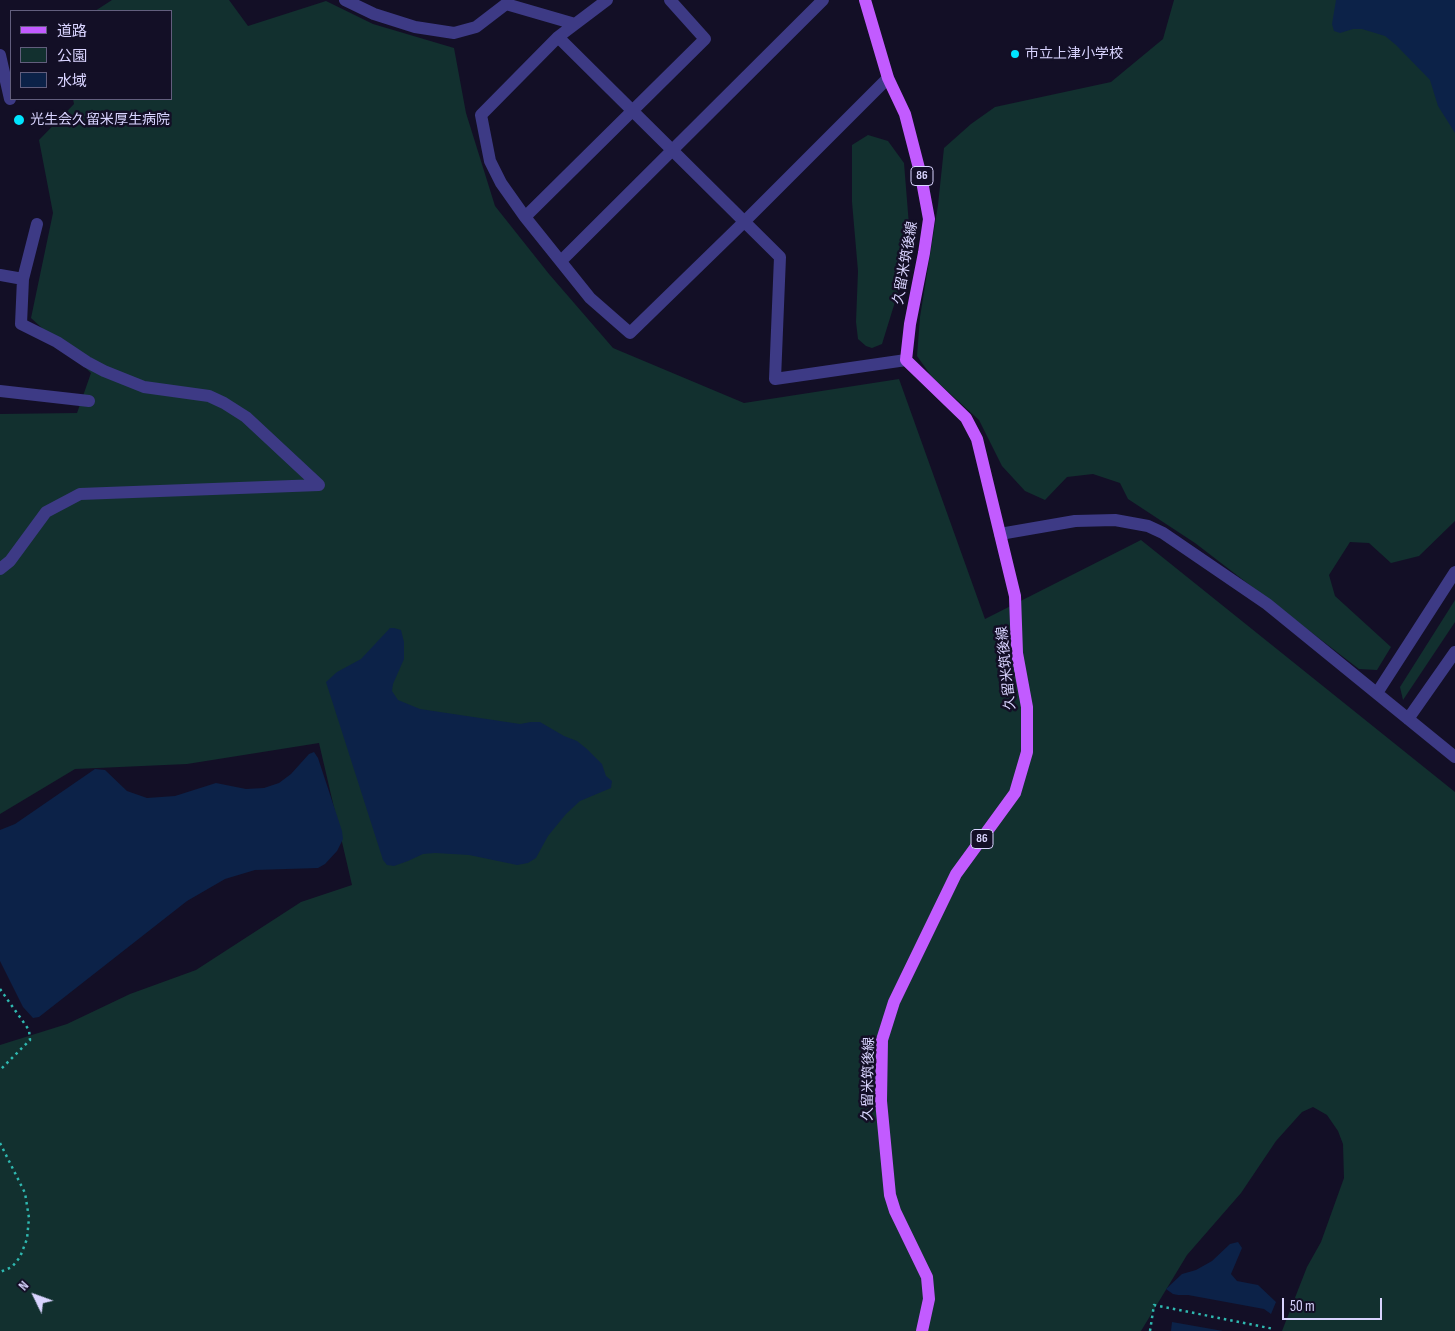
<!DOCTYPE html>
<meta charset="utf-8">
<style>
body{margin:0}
#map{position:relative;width:1455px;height:1331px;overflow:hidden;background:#130f26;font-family:"Sofia Sans Condensed","Noto Sans JP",sans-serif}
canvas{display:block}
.legend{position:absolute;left:10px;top:10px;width:162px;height:90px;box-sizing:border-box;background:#130f26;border:1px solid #625e7d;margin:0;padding:6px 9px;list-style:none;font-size:15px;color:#d9d4ff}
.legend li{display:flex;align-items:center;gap:10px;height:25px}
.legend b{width:25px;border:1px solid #625e7d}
.north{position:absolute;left:10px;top:1271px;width:50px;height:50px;-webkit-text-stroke:4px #130f26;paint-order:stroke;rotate:312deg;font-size:14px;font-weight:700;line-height:20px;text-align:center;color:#d9d4ff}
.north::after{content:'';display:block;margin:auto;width:18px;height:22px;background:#d9d4ff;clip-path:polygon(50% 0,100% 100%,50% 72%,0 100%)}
.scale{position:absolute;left:1282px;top:1298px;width:100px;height:22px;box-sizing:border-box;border:2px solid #d9d4ff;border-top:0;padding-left:6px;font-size:15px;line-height:18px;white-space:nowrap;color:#d9d4ff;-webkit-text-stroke:4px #130f26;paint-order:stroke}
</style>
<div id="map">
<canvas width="1455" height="1331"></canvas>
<ul class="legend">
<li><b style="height:6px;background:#c25bff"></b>道路</li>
<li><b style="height:14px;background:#12302f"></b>公園</li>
<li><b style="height:14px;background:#0c2248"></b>水域</li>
</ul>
<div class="north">N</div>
<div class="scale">50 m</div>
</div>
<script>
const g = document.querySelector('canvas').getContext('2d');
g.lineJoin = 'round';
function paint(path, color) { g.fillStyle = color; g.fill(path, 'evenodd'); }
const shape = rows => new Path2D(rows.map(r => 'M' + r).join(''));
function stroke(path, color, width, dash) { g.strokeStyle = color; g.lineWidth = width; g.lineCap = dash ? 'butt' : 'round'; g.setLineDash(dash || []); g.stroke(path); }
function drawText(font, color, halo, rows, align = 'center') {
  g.font = font + ' "Sofia Sans Condensed","Noto Sans JP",sans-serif'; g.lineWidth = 5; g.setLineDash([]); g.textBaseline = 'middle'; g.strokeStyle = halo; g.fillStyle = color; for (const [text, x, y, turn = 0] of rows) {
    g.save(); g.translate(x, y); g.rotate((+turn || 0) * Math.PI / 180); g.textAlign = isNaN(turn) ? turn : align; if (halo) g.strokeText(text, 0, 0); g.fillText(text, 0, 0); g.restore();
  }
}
paint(shape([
 [112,0,229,0,248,26,326,1,373,24,454,48,466,113,495,206,549,274,613,348,744,403,899,379,985,619,1141,540,1455,792,1455,1331,1282,1331,1307,1267,1321,1242,1344,1178,1343,1144,1338,1131,1327,1115,1313,1107,1302,1112,1276,1141,1241,1193,1187,1255,1141,1331,0,1331,0,1045,67,1024,130,994,196,970,301,902,352,885,319,743,187,764,75,769,0,814,0,414,77,413,91,373,31,318,53,213,39,140,74,104,73,99,171,99,171,11,95,11],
 [1174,0,1341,0,1455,62,1455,521,1419,556,1391,563,1369,543,1350,542,1329,575,1335,596,1391,647,1377,670,1359,669,1195,543,1128,499,1120,483,1093,474,1067,477,1045,500,1025,491,1002,466,979,420,932,377,917,356,920,317,938,205,944,148,971,124,995,107,1111,82,1163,39],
 [868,135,888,141,904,163,911,250,882,344,872,348,866,346,858,339,856,322,858,271,852,202,852,145],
 [1455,600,1455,622,1403,700,1400,687]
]), '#12302f');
paint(shape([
 [1336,0,1455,0,1455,133,1438,106,1430,80,1396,45,1385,36,1362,29,1353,29,1340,33,1334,31,1332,24],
 [390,628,394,628,401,630,404,642,404,659,393,684,392,691,398,700,420,709,520,724,531,722,540,722,564,736,577,741,587,749,602,764,606,776,612,781,611,788,580,801,566,814,548,836,536,858,528,863,517,865,469,855,435,853,423,854,408,861,394,866,387,865,383,860,326,682,337,672,361,659],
 [314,752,318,758,342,831,343,839,337,851,325,864,318,868,255,870,225,879,187,901,39,1017,33,1018,23,1007,0,961,0,830,15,824,95,769,105,770,127,791,147,798,175,796,216,783,246,789,264,788,279,783,291,774,309,754],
 [1238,1242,1242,1248,1231,1274,1237,1281,1258,1285,1276,1302,1271,1314,1264,1309,1188,1295,1178,1295,1173,1294,1166,1289,1182,1274,1196,1270,1212,1261,1230,1244],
 [1172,1322,1223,1331,1171,1331]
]), '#0c2248');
stroke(shape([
 [0,989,29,1030,30,1040,0,1070],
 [0,1143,25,1193,29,1218,27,1239,20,1257,12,1267,0,1272],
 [1150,1331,1154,1305,1274,1329]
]), '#2fb8b0', 2.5, [2.5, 4]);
stroke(shape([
 [345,0,374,14,415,27,454,33,476,27,506,4,575,24],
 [607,0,558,37,481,115,490,161,501,183,525,217,590,298,630,333,744,222,888,78],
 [558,37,780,257,775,379,906,360],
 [0,55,10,99],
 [525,217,705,39,670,0],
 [37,224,23,279,21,324,57,342,87,362,104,371,144,387,209,396,224,403,246,417,319,485],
 [563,259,823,0],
 [0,275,23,279],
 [0,391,89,401],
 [1000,534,1075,521,1115,520,1148,526,1163,533,1267,604,1455,757],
 [0,569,10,561,46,512,80,494,319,485],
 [1377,693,1455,572],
 [1408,719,1455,652]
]), '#3d3a85', 12);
stroke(shape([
 [865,0,888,78,905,114,921,176,929,219,924,253,910,324,906,360,966,418,977,439,1015,596,1017,653,1027,707,1027,752,1015,793,956,874,894,1002,882,1040,881,1101,890,1195,895,1211,927,1277,929,1299,922,1331]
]), '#c25bff', 12);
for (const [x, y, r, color] of [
 [1015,54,5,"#00e5ff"],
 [19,120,6,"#00e5ff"]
]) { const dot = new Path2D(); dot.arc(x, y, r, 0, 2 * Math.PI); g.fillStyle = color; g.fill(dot); stroke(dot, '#130f26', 2); }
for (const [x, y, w] of [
 [922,176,22],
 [982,839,22]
]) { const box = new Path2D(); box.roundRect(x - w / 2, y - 9.5, w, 19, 4); g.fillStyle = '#130f26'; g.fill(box); stroke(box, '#d9d4ff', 1); }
drawText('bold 12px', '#d9d4ff', null, [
 ["86",922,176],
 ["86",982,839]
]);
drawText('14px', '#d9d4ff', '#130f26', [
 ["市立上津小学校",1025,54],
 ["光生会久留米厚生病院",30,120]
], 'left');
drawText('14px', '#d9d4ff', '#130f26', [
 ["久留米筑後線",906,263,-80],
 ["久留米筑後線",1007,668,-96],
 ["久留米筑後線",869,1079,-89]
]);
</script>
